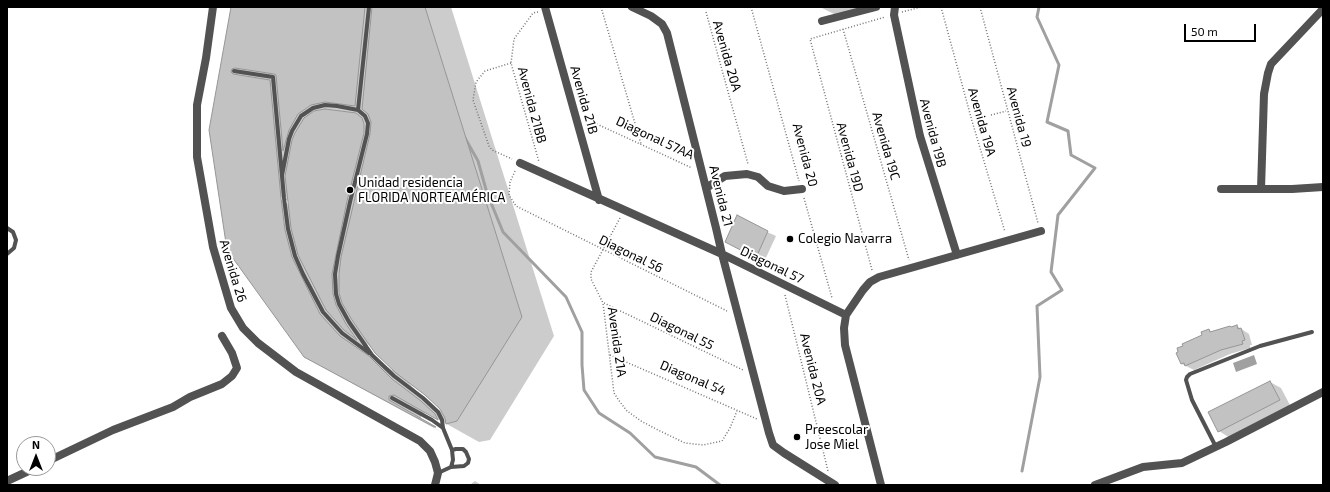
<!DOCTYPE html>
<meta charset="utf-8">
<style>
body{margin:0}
#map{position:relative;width:1330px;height:492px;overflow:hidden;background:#fff;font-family:"Exo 2",sans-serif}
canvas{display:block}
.frame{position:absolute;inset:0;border:8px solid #000;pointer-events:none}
.north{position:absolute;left:16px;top:436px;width:40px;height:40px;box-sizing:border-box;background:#fff;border:1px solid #999;border-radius:50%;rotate:0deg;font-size:11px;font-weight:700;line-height:16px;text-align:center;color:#000}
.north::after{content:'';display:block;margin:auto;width:14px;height:18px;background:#000;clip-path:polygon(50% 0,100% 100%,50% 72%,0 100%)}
.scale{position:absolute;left:1184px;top:24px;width:72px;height:18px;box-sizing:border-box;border:2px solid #000;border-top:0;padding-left:5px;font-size:12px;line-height:14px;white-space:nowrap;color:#000;-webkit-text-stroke:3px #fff;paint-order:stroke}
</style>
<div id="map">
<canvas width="1330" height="492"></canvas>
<div class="frame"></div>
<div class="north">N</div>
<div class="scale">50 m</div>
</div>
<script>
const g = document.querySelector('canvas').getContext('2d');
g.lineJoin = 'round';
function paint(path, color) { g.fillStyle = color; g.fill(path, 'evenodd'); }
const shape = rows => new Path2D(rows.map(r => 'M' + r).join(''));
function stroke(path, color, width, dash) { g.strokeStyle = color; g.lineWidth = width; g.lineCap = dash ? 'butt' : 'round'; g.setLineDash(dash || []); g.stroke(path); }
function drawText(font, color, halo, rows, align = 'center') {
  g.font = font + ' "Exo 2",sans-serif'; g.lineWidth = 4; g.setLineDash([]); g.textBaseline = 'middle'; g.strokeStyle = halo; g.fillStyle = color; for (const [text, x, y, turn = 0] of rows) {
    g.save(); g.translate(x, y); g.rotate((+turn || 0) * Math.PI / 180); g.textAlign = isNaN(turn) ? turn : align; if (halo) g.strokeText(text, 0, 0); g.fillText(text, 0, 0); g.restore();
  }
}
paint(shape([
 [1254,355,1257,364,1236,372,1233,363]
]), '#a0a0a0');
paint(shape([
 [232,7,451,7,554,336,490,440,479,442,427,413,421,414,421,420,445,434,304,357,210,130],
 [277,195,290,202,290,205,276,197],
 [358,339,372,347,393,369,392,370,372,356],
 [408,381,426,394,441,409,443,413,424,399,408,382],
 [820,7,867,7,836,15],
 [767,232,776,236,764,262,735,247],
 [1237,326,1249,334,1252,345,1250,345,1250,348,1230,354,1194,370,1182,364,1177,353,1203,336,1209,330,1212,332],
 [1270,382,1281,388,1291,407,1230,438,1219,431],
 [475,481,481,485,472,485,471,484]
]), '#0003');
stroke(shape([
 [465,138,478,161,487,193,503,232,566,297,582,332,582,365,584,390,599,413,630,433,655,457,696,467,720,485],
 [1022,471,1040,377,1037,306,1062,290,1051,272,1058,215,1095,168,1071,155,1068,131,1047,122,1059,65,1037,17,1039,7]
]), '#a0a0a0', 3);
const building = shape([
 [231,7,365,7,355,106,325,102,311,105,298,114,289,130,283,151,276,75,274,74,235,68,232,69,231,72,233,74,270,80,281,198,285,230,292,257,320,314,340,336,369,356,392,379,421,401,435,414,438,420,394,395,389,396,389,400,436,427,434,427,304,357,227,250,209,130,231,7],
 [372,7,425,7,522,317,457,421,446,424,445,418,440,409,425,395,396,373,375,353,352,320,342,303,339,293,339,274,341,257,370,134,371,122,368,114,362,109,372,7],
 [325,109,356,113,362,118,364,124,364,133,347,201,332,274,333,294,336,305,346,324,357,340,344,330,326,310,298,255,291,228,285,176,292,140,295,133,304,118,314,111,325,109],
 [737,215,768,231,756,258,725,242,737,215],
 [1237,325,1238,329,1241,328,1245,340,1242,341,1243,344,1221,350,1185,366,1184,363,1181,364,1176,353,1178,352,1177,348,1183,346,1182,344,1202,335,1201,332,1209,329,1210,332,1230,326,1231,327,1237,325],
 [1270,381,1280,400,1218,432,1208,412,1270,381]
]);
paint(building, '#c2c2c2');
stroke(building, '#969696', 1);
stroke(shape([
 [601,7,641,144],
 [751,7,799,181],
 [941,7,972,121,1005,232],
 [980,7,1038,223],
 [538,12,533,13,514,39,511,63,539,162],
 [706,12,748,164],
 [902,12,921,7],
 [843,29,909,260],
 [511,63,485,71,476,82,473,100,489,146,492,150,512,159],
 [991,115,1006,111],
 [586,119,692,168],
 [841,156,849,154],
 [515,171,510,182,509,195,516,206,727,311],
 [804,198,832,298],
 [620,218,591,272,591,279,603,303,614,393,620,402,627,411,641,421,658,430,685,443,703,445,722,441,730,428,737,411],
 [872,270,810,39,885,17],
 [785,295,828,471],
 [604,303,743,370],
 [610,355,757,419],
 [1321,485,1323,485]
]), '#747474', 1.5, [1, 2]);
stroke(shape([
 [234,71,273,77,284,198,288,229,295,256,303,274,323,312,342,333,369,353],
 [358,110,369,7],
 [282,175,289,139,292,131,301,116,313,108,325,105,337,106,358,110,365,116,368,123,367,134,350,202,338,256,335,274,336,294,339,304,349,322,372,355,394,376,423,398,438,412,442,420,443,428,452,450,453,460,451,467,438,473],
 [7,228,13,232,16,240,14,248,7,254],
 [392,398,432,420,443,428],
 [1216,447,1192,400,1186,380,1187,377,1190,374,1260,346,1312,332],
 [451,467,464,466,468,463,469,459,466,452,463,449,456,449,452,450]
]), '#525252', 4);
stroke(shape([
 [213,7,206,58,197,105,197,157,213,247,231,308,243,328,258,343,296,372,420,441,430,451,435,462,438,473,435,485],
 [545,7,599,200],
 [632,7,651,16,662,24,667,33,716,228,722,254,769,433,773,445,784,453,835,485],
 [895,7,894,15,920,136,957,255],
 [822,21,876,7],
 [520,163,722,254,846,315],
 [706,188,725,176,747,174,758,177,768,186,784,191,802,189],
 [1221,189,1292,189,1323,187],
 [1261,189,1264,94,1268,73,1271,64,1323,9],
 [48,461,113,430,173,407,190,397,222,384,232,376,237,368,232,353,222,336],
 [7,481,35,468],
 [881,485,845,345,844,328,846,315,863,290,870,282,879,277,1041,231],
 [1095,485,1143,467,1182,463,1226,442,1323,392]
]), '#525252', 8);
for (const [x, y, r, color] of [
 [350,190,4,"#000"],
 [790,239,4,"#000"],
 [797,437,4,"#000"]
]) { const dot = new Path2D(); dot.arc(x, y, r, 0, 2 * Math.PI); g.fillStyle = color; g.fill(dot); stroke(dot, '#fff', 1.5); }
drawText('13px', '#000', '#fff', [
 ["Avenida 20A",727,56,74],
 ["Avenida 21B",584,100,74],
 ["Avenida 21BB",532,105,75],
 ["Avenida 19",1019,117,75],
 ["Avenida 19A",982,122,74],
 ["Avenida 19B",933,133,75],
 ["Diagonal 57AA",655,138,25],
 ["Avenida 19C",886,146,74],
 ["Avenida 20",805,155,75],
 ["Avenida 19D",850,157,75],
 ["Avenida 21",721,196,76],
 ["Diagonal 56",631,254,26],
 ["Diagonal 57",772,265,26],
 ["Avenida 26",233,271,73],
 ["Diagonal 55",682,331,26],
 ["Avenida 21A",617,342,82],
 ["Avenida 20A",813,369,76],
 ["Diagonal 54",693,378,23]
]);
drawText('13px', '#000', '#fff', [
 ["Unidad residencia",358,183],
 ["FLORIDA NORTEAMÉRICA",358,198],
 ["Colegio Navarra",798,239],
 ["Preescolar",805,430],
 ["Jose Miel",805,445]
], 'left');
</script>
